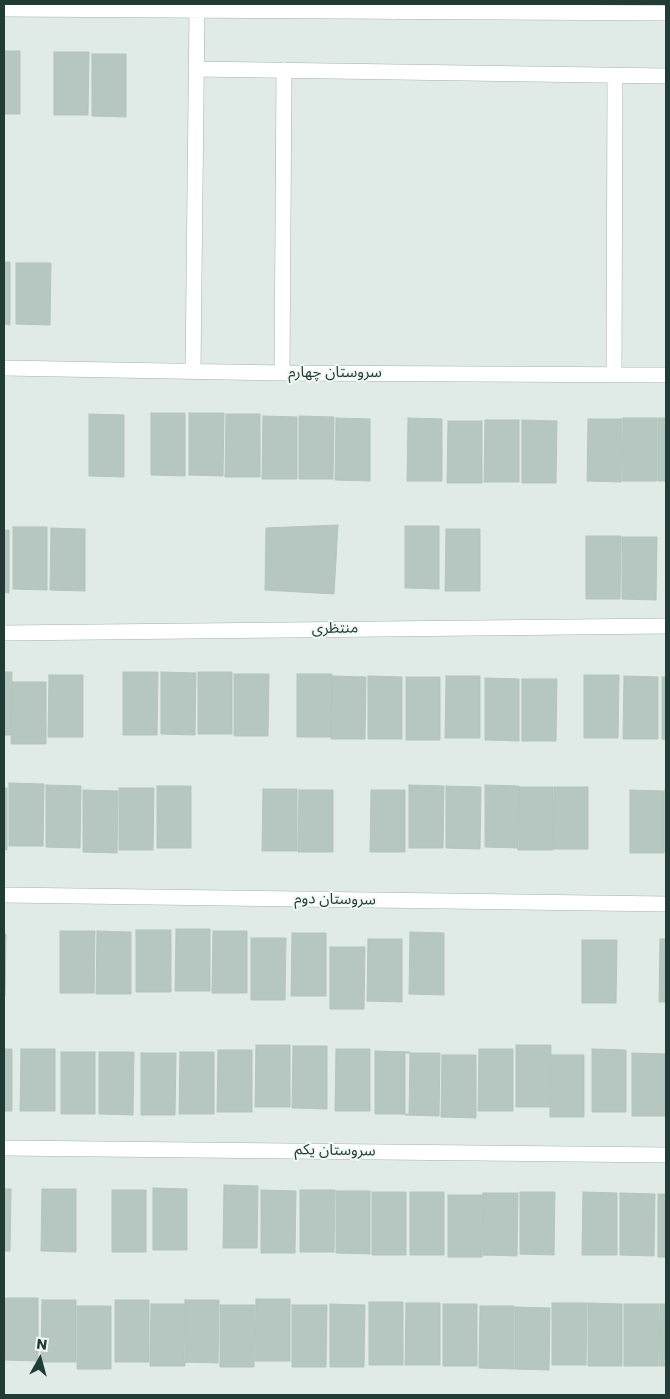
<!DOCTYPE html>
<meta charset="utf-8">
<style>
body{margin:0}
#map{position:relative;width:670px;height:1399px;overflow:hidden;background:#e0ebe7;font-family:Poppins,sans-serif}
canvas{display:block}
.frame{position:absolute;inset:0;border:5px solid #213c35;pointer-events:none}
.north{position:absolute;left:15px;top:1334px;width:50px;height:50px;-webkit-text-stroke:4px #f1f8f4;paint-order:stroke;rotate:7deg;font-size:14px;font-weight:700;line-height:20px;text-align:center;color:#213c35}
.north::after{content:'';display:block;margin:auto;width:18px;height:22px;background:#213c35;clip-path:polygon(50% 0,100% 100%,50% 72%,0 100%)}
</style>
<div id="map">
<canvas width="670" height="1399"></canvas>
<div class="frame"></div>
<div class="north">N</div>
</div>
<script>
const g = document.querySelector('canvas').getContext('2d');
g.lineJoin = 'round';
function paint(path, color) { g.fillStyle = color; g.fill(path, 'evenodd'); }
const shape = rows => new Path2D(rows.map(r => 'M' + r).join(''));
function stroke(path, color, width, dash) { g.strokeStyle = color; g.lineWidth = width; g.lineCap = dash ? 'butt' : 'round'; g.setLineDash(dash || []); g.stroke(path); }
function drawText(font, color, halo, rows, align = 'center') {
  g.font = font + ' Poppins,"Noto Sans Arabic",sans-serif'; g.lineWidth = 4; g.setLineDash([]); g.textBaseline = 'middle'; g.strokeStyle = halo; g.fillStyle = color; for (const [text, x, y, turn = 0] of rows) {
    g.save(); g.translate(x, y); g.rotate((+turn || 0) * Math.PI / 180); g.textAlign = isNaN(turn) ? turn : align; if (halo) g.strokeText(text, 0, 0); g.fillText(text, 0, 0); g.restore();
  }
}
const building = shape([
 [4,51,20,51,20,114,4,114,4,51],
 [54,52,89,52,88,115,54,115,54,52],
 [92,54,126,54,126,117,92,116,92,54],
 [4,262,10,262,10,325,4,324,4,262],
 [16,263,51,263,50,325,16,324,16,263],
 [151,413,185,413,185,476,151,475,151,413],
 [189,413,224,413,223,476,189,475,189,413],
 [89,414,124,415,124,477,89,476,89,414],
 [226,414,260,414,260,477,225,477,226,414],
 [263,416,297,417,297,479,262,479,263,416],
 [299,416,334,417,333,479,299,479,299,416],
 [336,418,370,419,370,481,335,480,336,418],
 [408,418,442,419,442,481,407,481,408,418],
 [623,418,657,418,657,481,622,481,623,418],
 [658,418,666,418,666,481,658,481,658,418],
 [588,419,622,419,621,482,587,481,588,419],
 [485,420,519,420,519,482,484,482,485,420],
 [522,420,557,421,556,483,522,483,522,420],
 [448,421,482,421,482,483,447,483,448,421],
 [338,525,334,594,265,590,266,528,338,525],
 [405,526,439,526,439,589,405,588,405,526],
 [13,527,47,527,47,590,13,589,13,527],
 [51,528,85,529,85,591,50,590,51,528],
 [446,529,480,529,480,591,445,591,446,529],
 [4,530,9,530,9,593,4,592,4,530],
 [586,536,621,536,620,599,586,599,586,536],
 [622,537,657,537,656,600,622,599,622,537],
 [4,672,12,672,11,735,4,735,4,672],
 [123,672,158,672,157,735,123,735,123,672],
 [161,672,196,673,195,735,161,734,161,672],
 [198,672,232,672,232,734,198,734,198,672],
 [234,674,269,674,268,736,234,736,234,674],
 [297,674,332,674,331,737,297,737,297,674],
 [49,675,83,675,83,737,48,737,49,675],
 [584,675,619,675,618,738,584,738,584,675],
 [332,676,366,677,365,739,331,739,332,676],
 [368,676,402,677,402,739,368,739,368,676],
 [446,676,480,676,480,738,445,738,446,676],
 [624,676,658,677,658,739,623,739,624,676],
 [406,677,440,677,440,740,406,740,406,677],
 [662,677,666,677,666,740,662,739,662,677],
 [485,678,519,679,519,741,485,740,485,678],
 [522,679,557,679,556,741,522,741,522,679],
 [12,682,46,682,46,744,11,744,12,682],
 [9,783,44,784,43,846,9,846,9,783],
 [46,785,81,786,80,848,46,847,46,785],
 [409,785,444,786,443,848,409,848,409,785],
 [485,785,519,786,519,848,485,847,485,785],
 [157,786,191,786,191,848,157,848,157,786],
 [446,786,481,787,480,849,446,848,446,786],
 [519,787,553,787,553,850,518,850,519,787],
 [554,787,588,787,588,849,553,849,554,787],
 [4,788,7,788,7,850,4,850,4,788],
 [119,788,154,788,153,850,119,850,119,788],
 [263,789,297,789,297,851,262,851,263,789],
 [665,789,666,789,666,852,665,852,665,789],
 [83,790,118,791,117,853,83,852,83,790],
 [299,790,333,790,333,852,298,852,299,790],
 [371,790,405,790,405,852,370,852,371,790],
 [630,790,664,791,664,853,630,853,630,790],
 [176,929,210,929,210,991,175,991,176,929],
 [136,930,171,930,171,992,136,992,136,930],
 [60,931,95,931,94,993,60,993,60,931],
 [97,931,131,932,131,994,96,994,97,931],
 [213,931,247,931,247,993,212,993,213,931],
 [410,932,444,933,444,995,409,994,410,932],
 [292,933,326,933,326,996,291,996,292,933],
 [4,934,6,934,5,996,4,996,4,934],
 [251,938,286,938,285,1000,251,1000,251,938],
 [368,939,402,939,402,1002,367,1001,368,939],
 [660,939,666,939,666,1002,659,1002,660,939],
 [582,940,617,940,616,1003,582,1003,582,940],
 [330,947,365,947,364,1009,330,1009,330,947],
 [256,1045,290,1045,290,1107,255,1107,256,1045],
 [516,1045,551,1045,550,1107,516,1107,516,1045],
 [293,1046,327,1046,327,1109,292,1108,293,1046],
 [4,1049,12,1049,12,1111,4,1111,4,1049],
 [21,1049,55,1049,55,1111,20,1111,21,1049],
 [336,1049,370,1049,370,1111,335,1111,336,1049],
 [479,1049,513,1049,513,1111,478,1111,479,1049],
 [592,1049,626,1050,626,1112,592,1112,592,1049],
 [218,1050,252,1050,252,1112,217,1112,218,1050],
 [375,1051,410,1052,409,1114,375,1114,375,1051],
 [61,1052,95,1052,95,1114,61,1114,61,1052],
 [99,1052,134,1052,133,1115,99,1114,99,1052],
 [180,1052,214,1052,214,1114,179,1114,180,1052],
 [141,1053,176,1053,175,1115,141,1115,141,1053],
 [405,1053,440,1053,439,1116,405,1115,405,1053],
 [632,1053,666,1054,666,1116,632,1116,632,1053],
 [442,1055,476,1055,476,1118,441,1117,442,1055],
 [550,1055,584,1055,584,1117,550,1117,550,1055],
 [224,1185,258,1186,257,1248,223,1248,224,1185],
 [153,1188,187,1189,187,1250,153,1250,153,1188],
 [4,1189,11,1189,10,1251,4,1251,4,1189],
 [42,1189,76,1189,76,1252,41,1251,42,1189],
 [112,1190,146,1190,146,1252,112,1252,112,1190],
 [261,1190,296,1191,295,1253,261,1253,261,1190],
 [300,1190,335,1190,334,1252,300,1252,300,1190],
 [336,1191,370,1191,370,1254,336,1253,336,1191],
 [372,1192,406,1192,406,1255,372,1255,372,1192],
 [410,1192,444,1192,444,1255,410,1255,410,1192],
 [520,1192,555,1192,554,1255,520,1254,520,1192],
 [583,1192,617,1193,617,1255,582,1255,583,1192],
 [483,1193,518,1193,517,1256,483,1255,483,1193],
 [620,1193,655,1194,654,1256,620,1255,620,1193],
 [658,1194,666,1194,666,1257,658,1257,658,1194],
 [448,1195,483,1195,482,1257,448,1257,448,1195],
 [4,1298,38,1298,38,1361,4,1360,4,1298],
 [256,1299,290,1299,290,1361,255,1361,256,1299],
 [42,1300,76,1300,76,1362,41,1362,42,1300],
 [115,1300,149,1300,149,1362,115,1362,115,1300],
 [185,1300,219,1300,218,1363,184,1362,185,1300],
 [369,1302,403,1302,403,1365,369,1365,369,1302],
 [406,1303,440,1303,440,1365,405,1365,406,1303],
 [552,1303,587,1303,586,1365,552,1365,552,1303],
 [588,1303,622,1304,622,1366,588,1366,588,1303],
 [151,1304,185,1304,185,1366,150,1366,151,1304],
 [330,1304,365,1305,364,1367,330,1367,330,1304],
 [443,1304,477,1304,477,1366,443,1366,443,1304],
 [624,1304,659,1304,658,1366,624,1366,624,1304],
 [660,1304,666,1304,666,1366,659,1366,660,1304],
 [220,1305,255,1305,254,1367,220,1367,220,1305],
 [292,1305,327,1305,326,1367,292,1367,292,1305],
 [77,1306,111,1306,111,1369,77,1369,77,1306],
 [480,1306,514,1306,514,1369,479,1368,480,1306],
 [515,1307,550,1308,549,1370,515,1369,515,1307]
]);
paint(building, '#b6c6c0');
stroke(building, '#b3c5be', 1);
const street = shape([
 [4,9,666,13],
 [196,69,666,76],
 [4,368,282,373,666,375],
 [193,371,197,10],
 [282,373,284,70],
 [614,374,615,76],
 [4,633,666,626],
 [4,895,666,904],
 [4,1148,666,1155]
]);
const secondary = shape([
 [394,12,395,4]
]);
stroke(street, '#a3b3ae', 16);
stroke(secondary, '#9fb7af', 16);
stroke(street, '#fff', 15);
stroke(secondary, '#fff', 15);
drawText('15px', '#213c35', '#f1f8f4', [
 ["سروستان چهارم",335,373],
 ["منتظری",335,629,-1],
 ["سروستان دوم",335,900,1],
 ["سروستان یکم",335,1151,1]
]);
</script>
